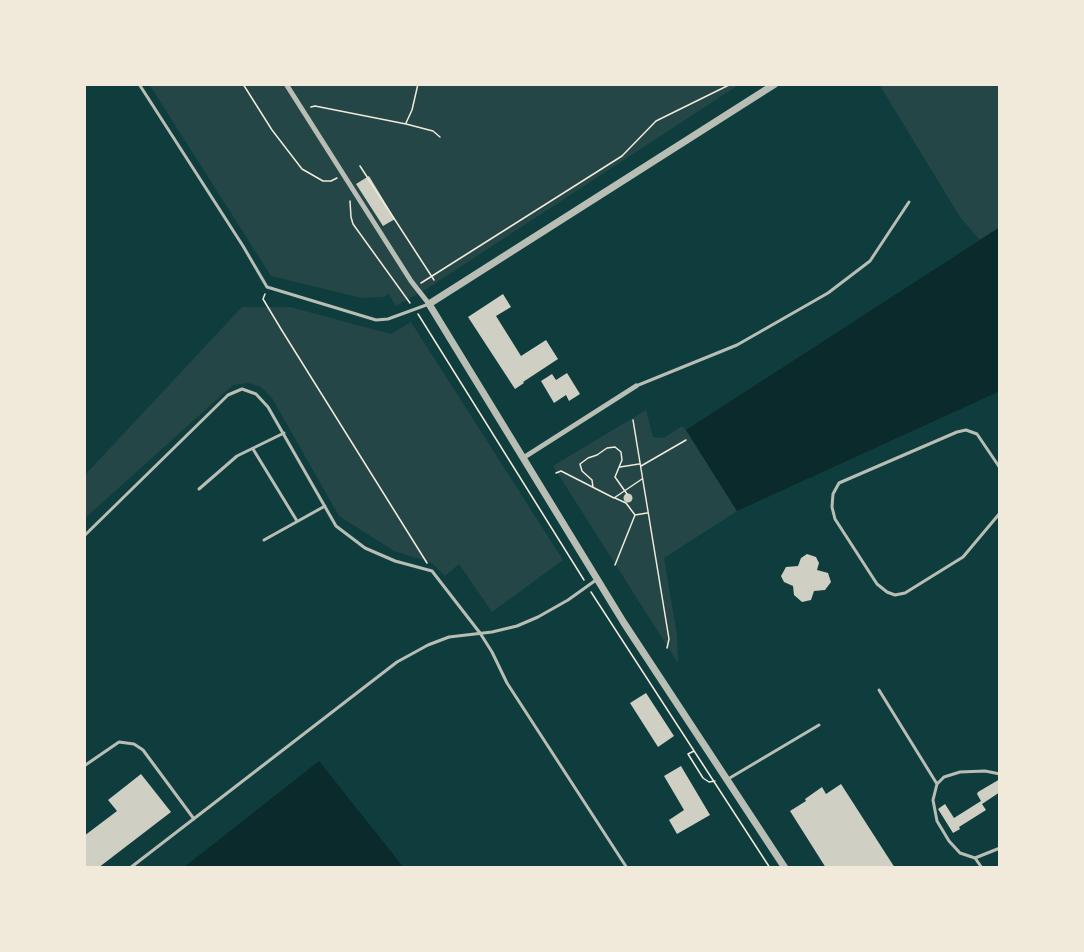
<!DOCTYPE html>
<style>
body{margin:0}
#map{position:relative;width:1084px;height:952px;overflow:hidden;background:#0f3d3e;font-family:Rubik,sans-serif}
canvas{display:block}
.frame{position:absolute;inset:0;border:86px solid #f1e9da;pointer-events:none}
</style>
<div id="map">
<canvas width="1084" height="952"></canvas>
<div class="frame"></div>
</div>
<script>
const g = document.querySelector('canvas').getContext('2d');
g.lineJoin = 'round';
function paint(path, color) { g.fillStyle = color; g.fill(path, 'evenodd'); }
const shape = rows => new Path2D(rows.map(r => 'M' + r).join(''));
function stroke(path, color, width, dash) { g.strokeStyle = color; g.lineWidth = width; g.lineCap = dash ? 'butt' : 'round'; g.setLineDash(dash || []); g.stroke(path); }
paint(shape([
 [149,84,740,84,425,290,396,306,389,294,383,297,362,298,271,276],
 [879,84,1000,84,1000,227,980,240,960,217],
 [242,307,290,307,391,334,411,322,563,560,492,612,459,564,445,576,432,563,394,551,339,516,272,398,261,387,248,383,233,385,84,519,84,476],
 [646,410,653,437,664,438,682,426,686,430,737,511,664,558,677,635,678,663,553,466]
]), '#244646');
paint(shape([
 [1000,227,1000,391,737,511,686,430],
 [319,761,404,868,183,868]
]), '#0a2a2b');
paint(shape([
 [369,176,395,219,383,226,356,184],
 [503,294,511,307,496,316,521,356,546,340,558,359,523,382,524,383,515,389,468,317],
 [567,373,580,394,569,401,566,395,554,403,541,381,552,374,556,380],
 '623.5 498a4.5 4.5 0 1 1 9 0a4.5 4.5 0 1 1-9 0Z',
 [807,554,816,557,819,563,817,570,828,573,831,582,825,590,814,591,811,600,802,602,794,595,793,586,784,582,781,576,786,567,798,566,801,558],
 [646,693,674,736,658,747,630,703],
 [681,766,710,815,677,834,669,820,684,810,664,776],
 [141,774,171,812,98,868,84,868,84,836,117,811,108,800],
 [1000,779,1000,792,982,804,986,810,959,827,960,829,953,833,938,809,945,804,954,818,981,801,977,794,978,792],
 [841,784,895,868,826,868,790,811,806,801,805,799,822,787,826,794]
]), '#cfcfc3');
stroke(shape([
 [243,84,272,130,302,169,323,181,331,181,337,178],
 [311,107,315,106,406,124,433,131,440,137],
 [406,123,412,110,418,84],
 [360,166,434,280],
 [350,201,351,217,353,224,410,303],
 [421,283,622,156,656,121,731,84],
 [265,294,263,299,281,329,427,563],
 [418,314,584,580],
 [633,420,669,639,667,648],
 [641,466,686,440],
 [620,467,639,464],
 [556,473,561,471,614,498,642,479],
 [593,487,592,480,582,471,580,464,588,458,597,455,607,448,615,447,621,452,622,460,615,477,627,494],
 [615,498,626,503,635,515],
 [615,565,635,515,647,513],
 [591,592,770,868],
 [694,751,688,754,703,778,709,782,715,781]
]), '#f1e9da', 1.5);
stroke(shape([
 [139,84,243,246,267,287,376,320,388,319,429,304],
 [636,386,737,345,828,293,870,261,909,202],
 [253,449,297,521],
 [1000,468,977,434,966,430,957,432,839,483,833,494,832,507,835,519,877,584,887,592,895,595,905,593,963,557,1000,513],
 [199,489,237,456,284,433],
 [84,536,228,395,242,389,256,394,268,407,336,526,365,548,395,561,432,571,480,633,492,652,507,683,627,868],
 [264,540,325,506],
 [879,690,937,784],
 [84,766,119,742,134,744,143,750,194,819],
 [728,779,819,725],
 [975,858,1000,848],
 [130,868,397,662,428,645,449,637,492,632,517,626,538,617,568,600,596,580],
 [982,868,975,858,960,853,949,841,937,821,933,800,937,784,944,777,960,772,985,771,1000,774]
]), '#b8beb3', 3);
stroke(shape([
 [286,84,411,281,429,304],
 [523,458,636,386]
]), '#b8beb3', 5);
stroke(shape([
 [775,84,429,304,624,623,785,868]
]), '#b8beb3', 7);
</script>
